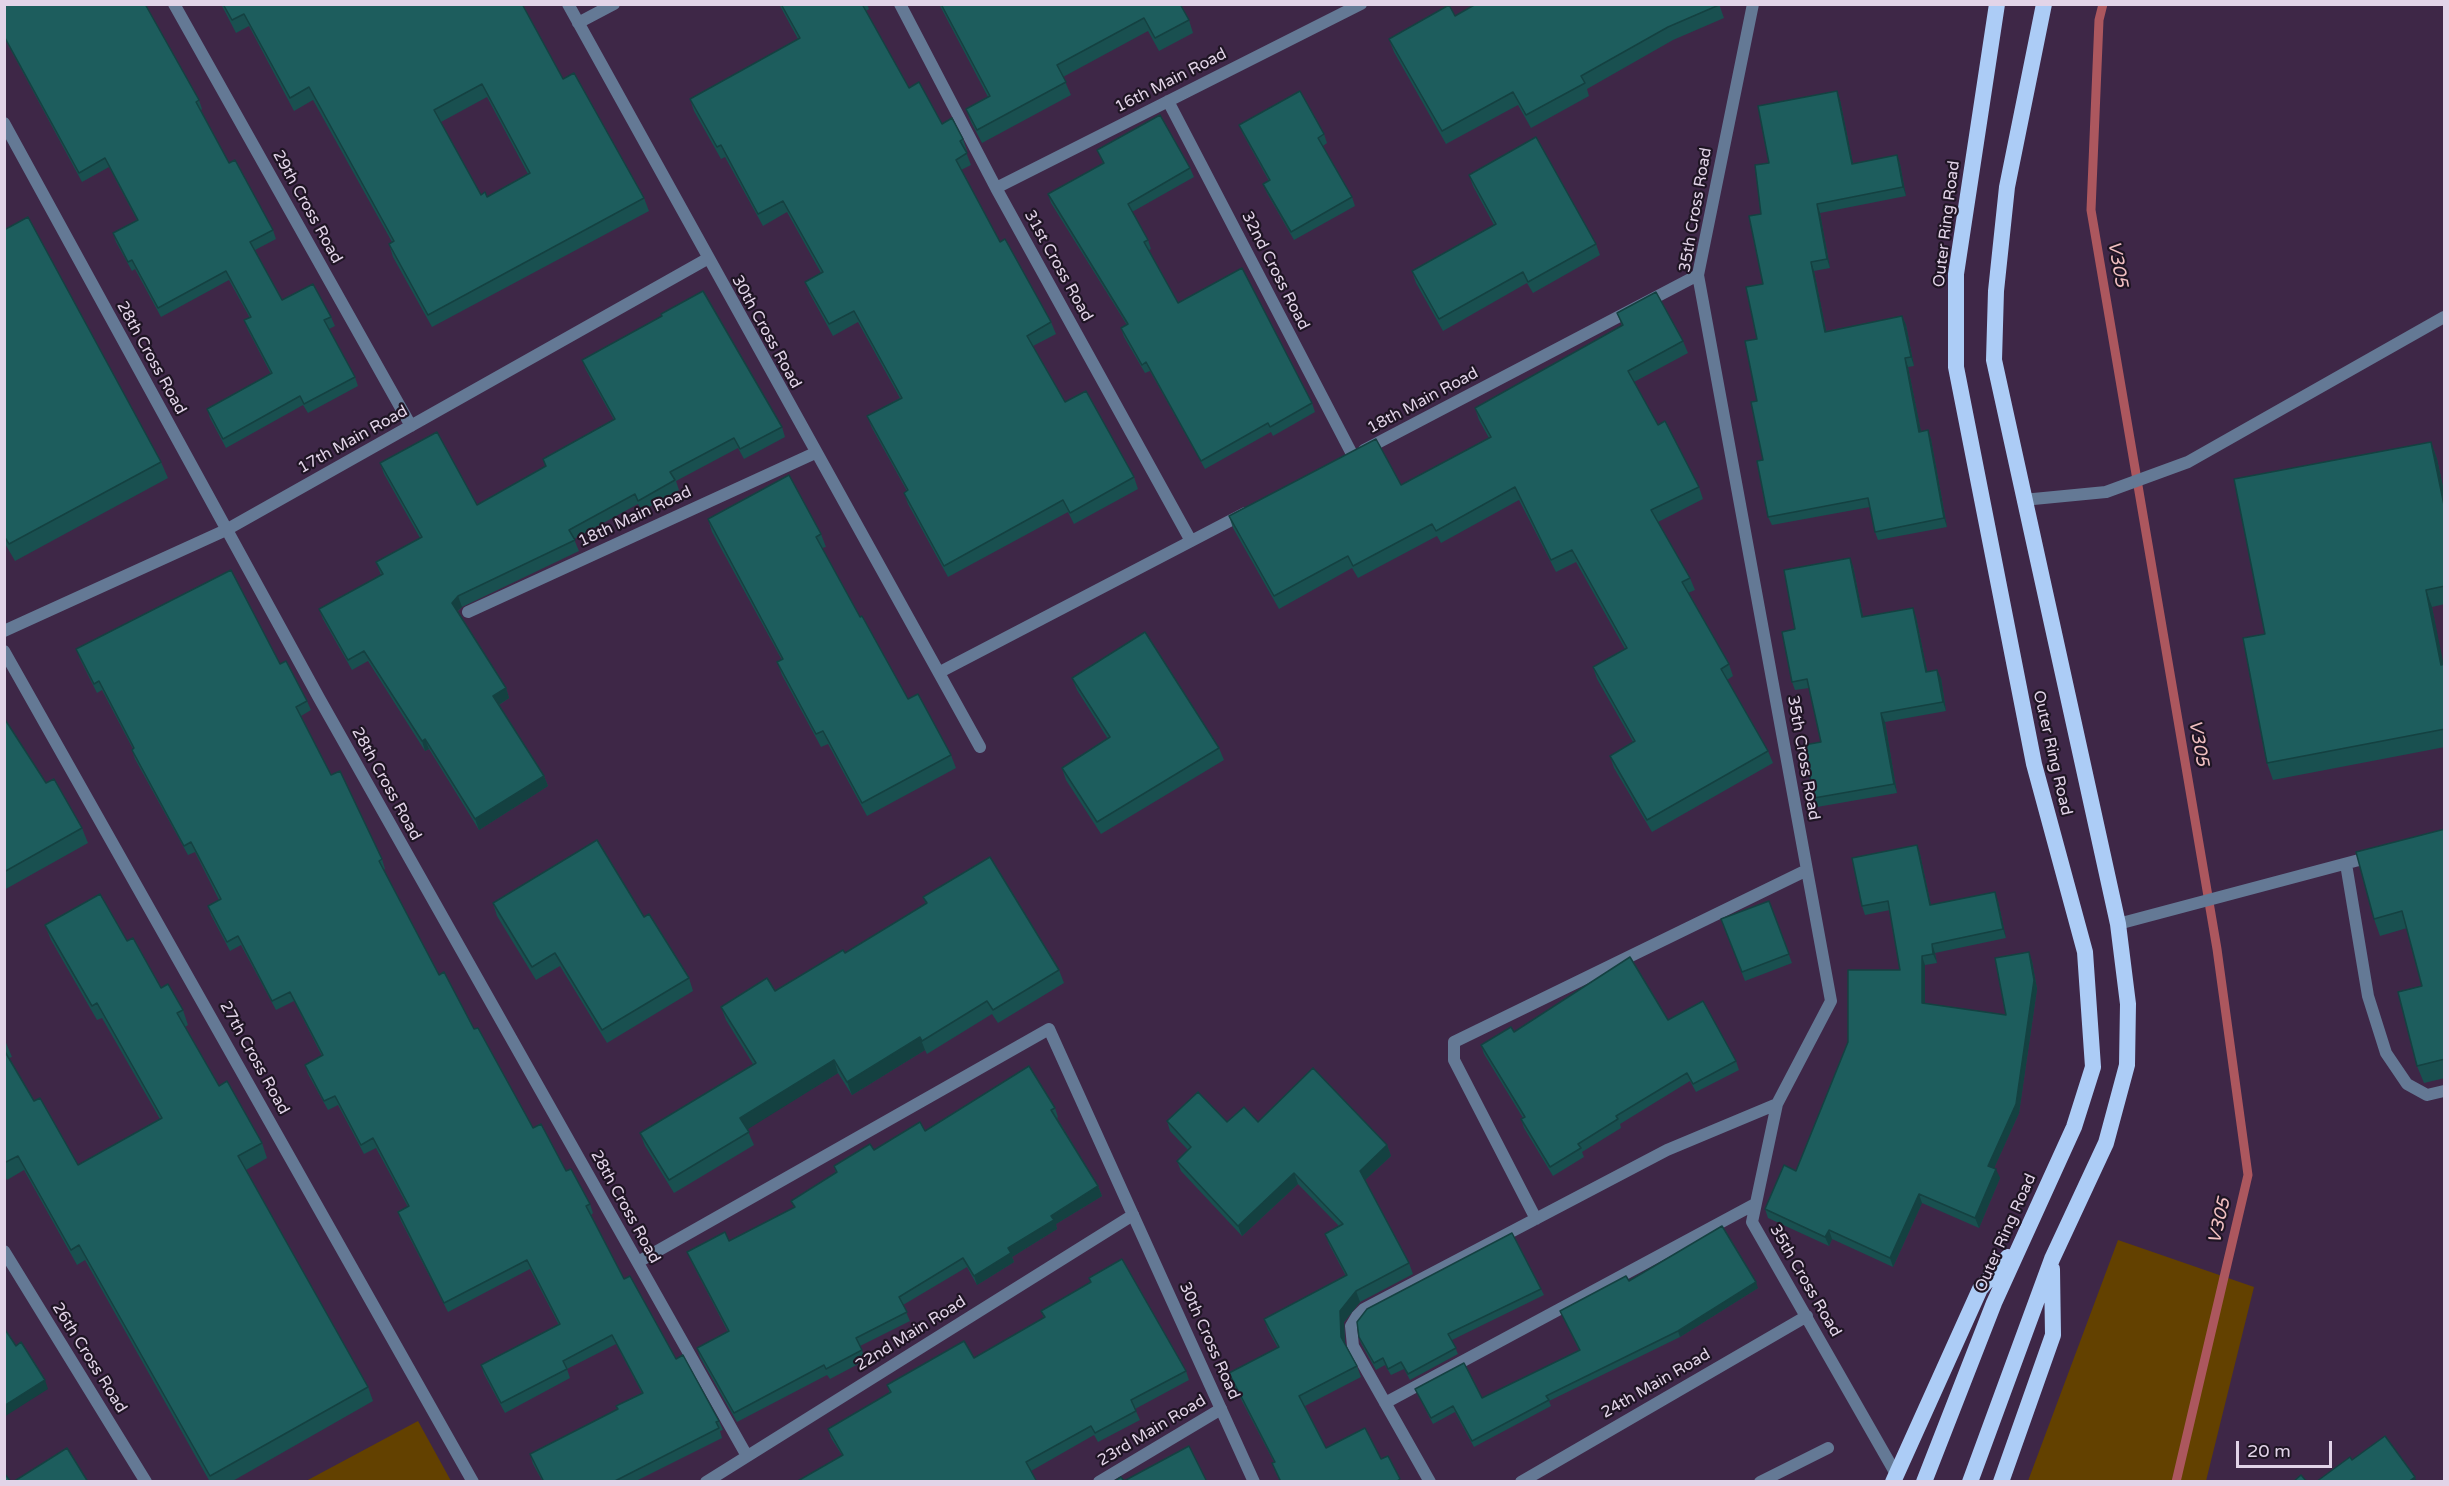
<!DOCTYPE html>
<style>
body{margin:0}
#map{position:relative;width:2449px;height:1486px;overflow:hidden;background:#3e2747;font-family:"Varela Round",sans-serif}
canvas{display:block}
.frame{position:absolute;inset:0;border:6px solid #e2d4e8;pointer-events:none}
.scale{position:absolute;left:2236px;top:1441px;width:96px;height:27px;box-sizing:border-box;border:3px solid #e2d4e8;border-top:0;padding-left:8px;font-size:18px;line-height:21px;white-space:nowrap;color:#e2d4e8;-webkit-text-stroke:4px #1f1524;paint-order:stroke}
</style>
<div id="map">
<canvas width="2449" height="1486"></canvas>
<div class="frame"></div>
<div class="scale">20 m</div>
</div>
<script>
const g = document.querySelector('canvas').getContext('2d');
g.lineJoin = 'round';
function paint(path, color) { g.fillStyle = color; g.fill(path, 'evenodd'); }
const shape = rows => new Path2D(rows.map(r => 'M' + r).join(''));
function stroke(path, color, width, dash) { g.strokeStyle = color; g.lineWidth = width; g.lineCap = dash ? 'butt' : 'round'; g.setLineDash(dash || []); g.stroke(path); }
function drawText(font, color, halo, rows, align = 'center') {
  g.font = font + ' "Varela Round",sans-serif'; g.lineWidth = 4.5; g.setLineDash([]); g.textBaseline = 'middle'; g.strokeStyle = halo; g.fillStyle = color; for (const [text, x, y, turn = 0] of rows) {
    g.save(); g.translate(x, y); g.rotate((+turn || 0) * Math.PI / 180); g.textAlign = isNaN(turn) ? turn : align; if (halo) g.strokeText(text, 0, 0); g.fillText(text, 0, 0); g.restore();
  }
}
paint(shape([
 [2118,1240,2254,1287,2206,1481,2028,1481],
 [418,1421,451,1481,306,1481]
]), '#634100');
stroke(shape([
 [2103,4,2099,20,2091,210,2217,949,2248,1175,2176,1482]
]), '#ac575e', 9);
stroke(shape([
 [174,4,411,426],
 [568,4,980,747],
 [900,4,996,188,1191,541],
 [1753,4,1698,275,1831,1001,1777,1104,1752,1222,1896,1474],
 [578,23,614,4],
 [1168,101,1353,456],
 [4,123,319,698,747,1456],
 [996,188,1361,4],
 [1364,450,1698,275],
 [468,612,815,453],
 [4,631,226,530,707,259],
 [4,651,473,1482],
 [940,672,1245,513],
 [2346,864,2368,996,2386,1053,2407,1084,2427,1095,2444,1091],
 [2118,924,2374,856],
 [1536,1219,1454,1060,1454,1042,1807,870],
 [4,1251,146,1482],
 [638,1262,1049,1029,1133,1215,706,1482],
 [1385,1403,1755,1204],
 [1099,1482,1221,1409],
 [1430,1482,1353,1346,1351,1326,1357,1316,1364,1309,1667,1150,1777,1104],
 [1521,1482,1807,1316],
 [1760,1482,1828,1448]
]), '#647995', 12);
stroke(shape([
 [2023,500,2106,492,2188,462,2444,317],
 [1133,1215,1254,1482]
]), '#647995', 12);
stroke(shape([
 [1893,1482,1980,1289,2008,1257],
 [1924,1482,1994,1303,2074,1127,2093,1067,2085,952,2034,764,1956,367,1956,274,1997,4],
 [1970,1482,2052,1259,2106,1143,2127,1065,2128,1004,2118,924,1994,360,1996,291,2007,187,2044,4],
 [2001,1482,2053,1335,2052,1269]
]), '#acccf6', 16);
paint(shape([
 [4,4,199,100,202,109,201,110,229,163,273,230,276,239,255,250,282,300,331,317,335,326,329,329,355,377,358,386,308,413,303,405,226,448,210,418,207,409,271,374,248,330,244,320,250,318,229,280,161,317,135,269,132,271,116,242,113,233,137,220,109,167,82,182,6,41,4,42],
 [221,4,522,4,563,79,644,198,649,211,432,327,393,257,389,244,392,242,313,100,294,111,249,26,236,33],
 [487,97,528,174,487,197,481,195,441,122],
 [779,4,867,4,869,9,866,11,909,88,942,124,963,139,967,151,966,152,971,165,961,170,1000,242,1051,322,1056,334,1033,346,1065,402,1134,477,1138,489,1074,524,1068,512,948,577,908,504,904,493,907,491,872,428,867,416,900,398,858,322,833,336,810,294,805,282,821,273,787,212,763,226,725,157,721,159,694,111,690,99,798,39],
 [939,4,1180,4,1189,20,1193,33,1159,51,1148,31,1063,77,1071,95,982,143,971,122,966,109,988,97],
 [1719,4,1724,18,1673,40,1587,89,1589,96,1531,128,1518,105,1446,144,1394,52,1389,39,1455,16],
 [1837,91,1840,100,1853,164,1897,155,1900,164,1906,196,1820,213,1830,268,1814,271,1826,331,1902,316,1906,325,1914,366,1908,367,1921,432,1928,430,1931,439,1947,527,1878,540,1875,532,1870,507,1772,525,1768,517,1757,401,1757,339,1763,284,1761,214,1769,163],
 [1239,125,1324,134,1327,143,1323,146,1352,197,1355,206,1294,240,1267,193,1263,184,1269,181,1243,134],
 [1097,150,1190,168,1194,177,1132,212,1148,240,1151,249,1149,250,1178,303,1312,403,1315,412,1273,436,1271,432,1205,469,1150,371,1145,373,1124,337,1121,328,1127,325,1051,203,1048,194,1103,163],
 [1469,175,1596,244,1600,255,1533,293,1527,283,1443,331,1416,283,1412,271,1494,225,1473,186],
 [4,230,161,462,168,478,15,561,4,542],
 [1617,313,1683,341,1688,353,1634,382,1658,425,1699,487,1703,499,1658,522,1690,578,1695,590,1688,593,1729,664,1733,676,1727,680,1768,751,1773,763,1652,832,1614,768,1610,756,1633,742,1597,679,1593,667,1625,649,1576,562,1556,572,1519,500,1441,543,1437,536,1358,578,1352,568,1279,609,1233,528,1229,516,1401,485,1489,438,1479,420,1475,408,1622,326],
 [582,360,782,427,785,437,744,459,738,448,676,481,679,490,642,511,638,504,574,539,579,551,462,607,457,612,506,688,509,698,499,705,544,776,548,786,479,830,429,749,425,751,368,661,352,670,323,619,319,609,381,575,376,562,420,538,384,474,380,463,477,505,545,466,543,459,614,420,586,370],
 [2431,442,2437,459,2445,496,2445,604,2432,607,2443,665,2445,664,2445,747,2273,780,2267,763,2265,634],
 [708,519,821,534,826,547,822,548,860,617,908,699,951,755,956,768,867,816,828,744,821,747,782,675,777,662,782,660,712,532],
 [1853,566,1863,617,1916,617,1927,671,1941,678,1946,711,1885,722,1897,793,1817,807,1814,798,1821,742,1809,688,1795,690,1792,682,1795,629],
 [76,649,280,664,307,701,311,710,301,716,331,775,382,859,385,869,383,870,439,975,474,1029,533,1128,590,1204,593,1213,591,1215,624,1279,676,1359,719,1421,723,1430,720,1431,722,1438,634,1482,543,1482,533,1464,530,1454,617,1409,642,1393,616,1344,567,1369,570,1378,505,1413,484,1374,481,1365,559,1325,530,1269,448,1312,401,1221,398,1212,408,1207,376,1148,364,1154,338,1105,328,1110,308,1074,305,1065,322,1056,294,1001,276,1010,241,945,230,951,211,915,208,906,219,900,195,852,188,855,135,759,132,750,133,749,102,690,97,693,80,659],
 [1072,678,1219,748,1224,760,1101,834,1066,780,1062,768,1108,739,1077,690],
 [4,718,46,783,82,828,88,843,4,890],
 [2445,829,2445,1078,2424,1083,2417,1066,2422,986,2407,928,2380,936,2374,919],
 [1917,845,1920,854,1931,905,1998,901,2006,938,1935,953,1937,963,1925,965,1925,1003,2006,1015,2032,961,2037,989,2019,1113,1994,1168,2000,1178,1979,1228,1922,1203,1893,1267,1832,1239,1829,1246,1768,1218,1765,1209,1796,1171,1900,970,1890,910,1865,915,1862,906],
 [923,897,1059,970,1064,983,998,1023,992,1014,927,1054,925,1050,852,1095,838,1073,747,1129,754,1145,674,1193,645,1146,640,1133,753,1064,726,1020,721,1007,775,991,845,953,926,904],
 [1769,901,1792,963,1745,981,1721,919],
 [493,903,644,917,689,978,693,991,607,1043,560,966,536,980,497,916],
 [45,925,127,941,161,988,183,1010,188,1025,185,1027,219,1086,262,1143,267,1158,246,1170,368,1387,373,1401,231,1482,210,1482,85,1260,77,1265,24,1170,7,1180,4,1175,4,1038,12,1057,9,1058,34,1101,78,1165,160,1119,102,1018,97,1020,51,940],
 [1668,1020,1736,1061,1739,1070,1696,1092,1690,1081,1620,1124,1621,1128,1582,1152,1584,1157,1553,1176,1524,1128,1521,1119,1523,1118,1484,1054,1481,1045,1514,1032],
 [1055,1108,1058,1117,1057,1118,1098,1186,1102,1196,1056,1224,1057,1229,1012,1257,1014,1262,977,1285,967,1267,903,1305,910,1321,860,1346,866,1360,830,1379,827,1375,737,1422,700,1357,697,1348,728,1332,691,1261,687,1252,729,1241,794,1207,791,1201,836,1173,834,1166,925,1131],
 [1167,1121,1227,1122,1258,1122,1387,1145,1391,1156,1365,1180,1409,1263,1413,1274,1360,1302,1344,1322,1345,1343,1357,1366,1361,1377,1305,1406,1326,1448,1381,1459,1388,1456,1401,1482,1280,1482,1272,1463,1274,1462,1233,1384,1229,1373,1278,1348,1268,1330,1264,1319,1346,1276,1329,1244,1325,1234,1339,1226,1298,1184,1242,1236,1181,1171,1177,1161,1188,1150,1170,1131],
 [1089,1278,1186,1371,1189,1380,1135,1409,1140,1420,1098,1442,1094,1435,1031,1471,842,1455,831,1438,828,1429,890,1393,887,1385,974,1358,1044,1318,1041,1311,1091,1283],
 [1629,1281,1758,1288,1680,1337,1549,1401,1551,1406,1474,1447,1455,1412,1433,1424,1415,1389,1482,1398,1579,1350,1560,1311],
 [1541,1289,1544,1295,1452,1340,1458,1354,1410,1380,1404,1369,1391,1375,1385,1365,1376,1370,1361,1343,1359,1337]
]), '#195050');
paint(shape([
 [1837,91,1840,100,1855,173,1852,164],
 [1897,155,1900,164,1906,196,1903,187],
 [1817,204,1820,213,1830,268,1827,259],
 [1811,262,1814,271,1828,340,1825,332],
 [1902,316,1906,325,1914,366,1911,357],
 [1905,358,1908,367,1923,441,1919,432],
 [1928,430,1931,439,1947,527,1944,518],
 [2431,442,2437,459,2445,496,2445,510],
 [1850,558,1853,566,1865,626,1862,617],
 [2426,590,2432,607,2445,671,2441,665],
 [458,596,462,607,455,613,452,603],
 [1913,608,1916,617,1929,680,1926,672],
 [1937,670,1941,678,1946,711,1943,702],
 [506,688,509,698,497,706,493,696],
 [1881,713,1885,722,1897,793,1894,784],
 [425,739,429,749,425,751,422,741],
 [544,776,548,786,479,830,475,819],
 [1917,845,1920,854,1933,915,1930,905],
 [1995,892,1998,901,2006,938,2003,929],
 [1932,944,1935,953,1937,963,1933,954],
 [2029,952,2032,961,2037,989,2019,1113,1991,1175,1988,1166],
 [1922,956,1925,965,1925,1012,1922,1003],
 [920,1037,925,1050,852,1095,847,1082],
 [834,1060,838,1073,745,1131,740,1118],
 [1387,1145,1391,1156,1364,1181,1360,1171],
 [1996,1169,2000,1178,1979,1228,1975,1218],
 [1294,1173,1298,1184,1242,1236,1238,1226],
 [1098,1186,1102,1196,1056,1224,1057,1229,1012,1257,1014,1262,977,1285,974,1276,1008,1248,1051,1216],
 [1919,1194,1922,1203,1893,1267,1890,1258],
 [1829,1230,1832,1239,1829,1246,1825,1237],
 [1756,1282,1758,1288,1680,1337,1678,1331],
 [1356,1291,1360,1302,1344,1322,1345,1347,1341,1337,1340,1311],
 [45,1380,48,1389,4,1417,4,1406],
 [2415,1477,2417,1482,2408,1482]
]), '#144141');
const building = shape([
 [4,4,145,4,199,100,196,102,229,163,235,160,273,230,250,242,282,300,313,284,331,317,324,320,355,377,304,404,300,396,223,439,207,409,272,373,244,320,251,317,226,271,158,308,132,260,128,262,113,233,138,220,105,158,79,173,4,36,4,4],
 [223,4,522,4,563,79,574,73,644,198,428,315,389,244,394,241,309,87,290,98,244,14,232,20,223,4],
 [482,84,530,173,487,197,485,192,481,195,434,110,482,84],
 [781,4,862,4,909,88,919,82,942,124,952,118,963,139,960,141,967,153,956,160,1000,242,1005,239,1051,322,1027,336,1065,402,1086,391,1134,477,1070,513,1063,500,944,566,904,493,908,490,867,416,902,398,854,311,829,324,805,282,823,272,783,201,758,214,721,145,717,147,690,99,800,38,781,4],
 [941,4,1180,4,1189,20,1155,38,1144,18,1057,65,1066,82,977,130,966,109,990,96,941,4],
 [1476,4,1719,4,1719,5,1668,27,1581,76,1585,83,1526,115,1513,92,1442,131,1389,39,1449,5,1455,16,1476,4],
 [1300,91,1324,134,1318,138,1352,197,1291,232,1263,184,1270,180,1239,125,1300,91],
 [1837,91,1852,164,1897,155,1903,187,1817,204,1827,259,1811,262,1825,332,1902,316,1911,357,1905,358,1919,432,1928,430,1944,518,1875,532,1868,498,1768,517,1757,461,1763,460,1751,402,1757,401,1745,341,1757,339,1746,287,1763,284,1749,216,1761,214,1755,165,1769,163,1758,106,1837,91],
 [1160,115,1190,168,1128,204,1148,240,1144,242,1178,303,1242,268,1312,403,1270,427,1268,423,1201,461,1146,362,1142,365,1121,328,1128,324,1048,194,1104,163,1097,150,1160,115],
 [1536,137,1596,244,1528,282,1523,272,1439,319,1412,271,1496,224,1469,175,1536,137],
 [28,217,161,462,9,544,4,536,4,230,28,217],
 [703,291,782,427,740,449,734,438,670,472,675,480,638,501,635,494,569,530,575,540,458,596,452,603,506,688,493,696,544,776,475,819,425,739,422,741,364,651,348,660,319,609,383,574,376,562,422,537,380,463,437,432,477,505,546,466,543,459,615,419,582,360,662,316,661,314,703,291],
 [1656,292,1683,341,1628,371,1658,425,1665,421,1699,487,1651,510,1690,578,1682,582,1729,664,1721,669,1768,751,1647,820,1610,756,1635,741,1593,667,1627,648,1572,550,1551,560,1515,487,1436,531,1432,524,1353,566,1348,556,1274,596,1229,516,1376,439,1401,485,1491,437,1475,408,1623,325,1617,313,1656,292],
 [2431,442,2445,510,2445,586,2426,590,2441,665,2445,664,2445,729,2267,763,2243,638,2265,634,2234,479,2431,442],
 [789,475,821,534,816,537,860,617,862,616,908,699,918,694,951,755,862,803,823,731,816,734,777,662,783,659,708,519,789,475],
 [1850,558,1862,617,1913,608,1926,672,1937,670,1943,702,1881,713,1894,784,1814,798,1804,745,1821,742,1807,679,1792,682,1782,632,1795,629,1784,570,1850,558],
 [231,570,280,664,286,661,307,701,296,707,331,775,340,771,382,859,379,861,439,975,444,972,474,1029,478,1028,533,1128,541,1124,566,1171,571,1169,590,1204,586,1206,624,1279,630,1276,676,1359,683,1355,719,1421,716,1422,719,1428,613,1482,544,1482,530,1454,618,1409,616,1406,643,1393,612,1335,563,1361,567,1369,501,1403,481,1365,560,1324,527,1260,444,1303,398,1212,409,1206,373,1138,361,1145,335,1096,324,1101,305,1065,323,1055,290,992,272,1001,238,936,227,942,208,906,221,899,191,842,184,846,132,750,134,748,99,681,94,684,76,649,231,570],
 [1145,632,1219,748,1097,822,1062,768,1110,737,1072,678,1145,632],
 [4,718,46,783,54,779,82,828,4,872,4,718],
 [2445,829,2445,1059,2417,1066,2398,992,2422,986,2402,911,2374,919,2356,852,2445,829],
 [597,840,644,917,649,914,689,978,602,1030,555,953,532,967,493,903,597,840],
 [1917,845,1930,905,1995,892,2003,929,1932,944,1933,954,1922,956,1922,1003,2006,1015,1995,958,2029,952,2034,980,2016,1104,1988,1166,1996,1169,1975,1218,1919,1194,1890,1258,1829,1230,1825,1237,1765,1209,1784,1165,1796,1171,1848,1042,1848,970,1900,970,1888,901,1862,906,1852,858,1917,845],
 [990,857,1059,970,993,1010,987,1001,922,1041,920,1037,847,1082,834,1060,740,1118,749,1132,669,1180,640,1133,756,1063,721,1007,767,978,775,991,843,950,845,953,927,903,923,897,990,857],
 [100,894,127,941,133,938,161,988,168,984,183,1010,177,1013,219,1086,227,1081,262,1143,238,1156,368,1387,210,1476,79,1245,71,1250,18,1156,4,1163,4,1050,34,1101,40,1098,78,1165,162,1118,97,1003,92,1006,45,925,100,894],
 [1769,901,1789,954,1742,972,1721,919,1769,901],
 [1630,957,1668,1020,1703,1001,1736,1061,1693,1084,1687,1073,1616,1116,1618,1119,1578,1144,1581,1148,1550,1167,1521,1119,1525,1117,1481,1045,1511,1027,1514,1032,1630,957],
 [1029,1066,1055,1108,1051,1110,1098,1186,1051,1216,1054,1220,1008,1248,1011,1253,974,1276,963,1258,899,1297,907,1312,856,1338,862,1350,826,1369,824,1365,734,1413,697,1348,729,1331,687,1252,725,1232,729,1241,795,1207,791,1201,837,1172,834,1166,870,1144,874,1150,920,1122,925,1131,1029,1066],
 [1313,1068,1387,1145,1360,1171,1409,1263,1356,1291,1340,1311,1341,1337,1357,1366,1299,1396,1326,1448,1365,1428,1381,1459,1388,1456,1400,1479,1396,1482,1281,1482,1272,1463,1275,1462,1229,1373,1279,1347,1264,1319,1347,1275,1325,1234,1343,1224,1294,1173,1238,1226,1177,1161,1191,1147,1167,1121,1198,1092,1227,1122,1244,1107,1258,1122,1313,1068],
 [1722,1226,1756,1282,1678,1331,1546,1396,1549,1400,1472,1441,1453,1406,1431,1418,1415,1389,1464,1363,1482,1398,1580,1350,1560,1311,1626,1276,1629,1281,1722,1226],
 [1512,1233,1541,1289,1448,1334,1456,1348,1408,1374,1401,1362,1388,1369,1383,1358,1374,1363,1359,1337,1357,1322,1367,1309,1512,1233],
 [1122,1259,1186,1371,1131,1400,1136,1411,1095,1433,1091,1426,1026,1462,1037,1482,796,1482,843,1455,828,1429,891,1392,887,1385,964,1341,974,1358,1045,1317,1041,1311,1091,1282,1089,1278,1122,1259],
 [4,1328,16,1346,21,1342,45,1380,4,1406,4,1328],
 [2385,1436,2415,1477,2408,1482,2316,1482,2350,1457,2352,1460,2385,1436],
 [1189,1446,1207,1482,1113,1482,1121,1477,1124,1481,1189,1446],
 [67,1448,88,1482,13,1482,67,1448],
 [4,1473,11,1482,4,1482,4,1473],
 [2301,1475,2307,1482,2293,1482,2301,1475]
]);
paint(building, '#1d5d5d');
stroke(building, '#144141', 1.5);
drawText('16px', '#e2d4e8', '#1f1524', [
 ["16th Main Road",1171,81,-27],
 ["29th Cross Road",307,207,61],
 ["35th Cross Road",1696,210,-80],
 ["Outer Ring Road",1947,224,-83],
 ["31st Cross Road",1058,266,61],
 ["32nd Cross Road",1275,271,63],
 ["30th Cross Road",766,332,61],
 ["28th Cross Road",151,358,61],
 ["18th Main Road",1423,401,-28],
 ["17th Main Road",353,440,-29],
 ["18th Main Road",635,517,-25],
 ["Outer Ring Road",2052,753,77],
 ["35th Cross Road",1803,758,80],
 ["28th Cross Road",386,784,61],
 ["27th Cross Road",254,1058,61],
 ["28th Cross Road",625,1207,61],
 ["Outer Ring Road",2006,1233,-66],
 ["35th Cross Road",1805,1281,60],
 ["22nd Main Road",911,1334,-32],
 ["30th Cross Road",1209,1341,66],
 ["26th Cross Road",89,1358,58],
 ["24th Main Road",1656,1384,-30],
 ["23rd Main Road",1152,1431,-31]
]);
drawText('italic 18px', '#f2c0c2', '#1f1524', [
 ["V305",2117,264,80],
 ["V305",2198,743,80],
 ["V305",2220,1221,-77]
]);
</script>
